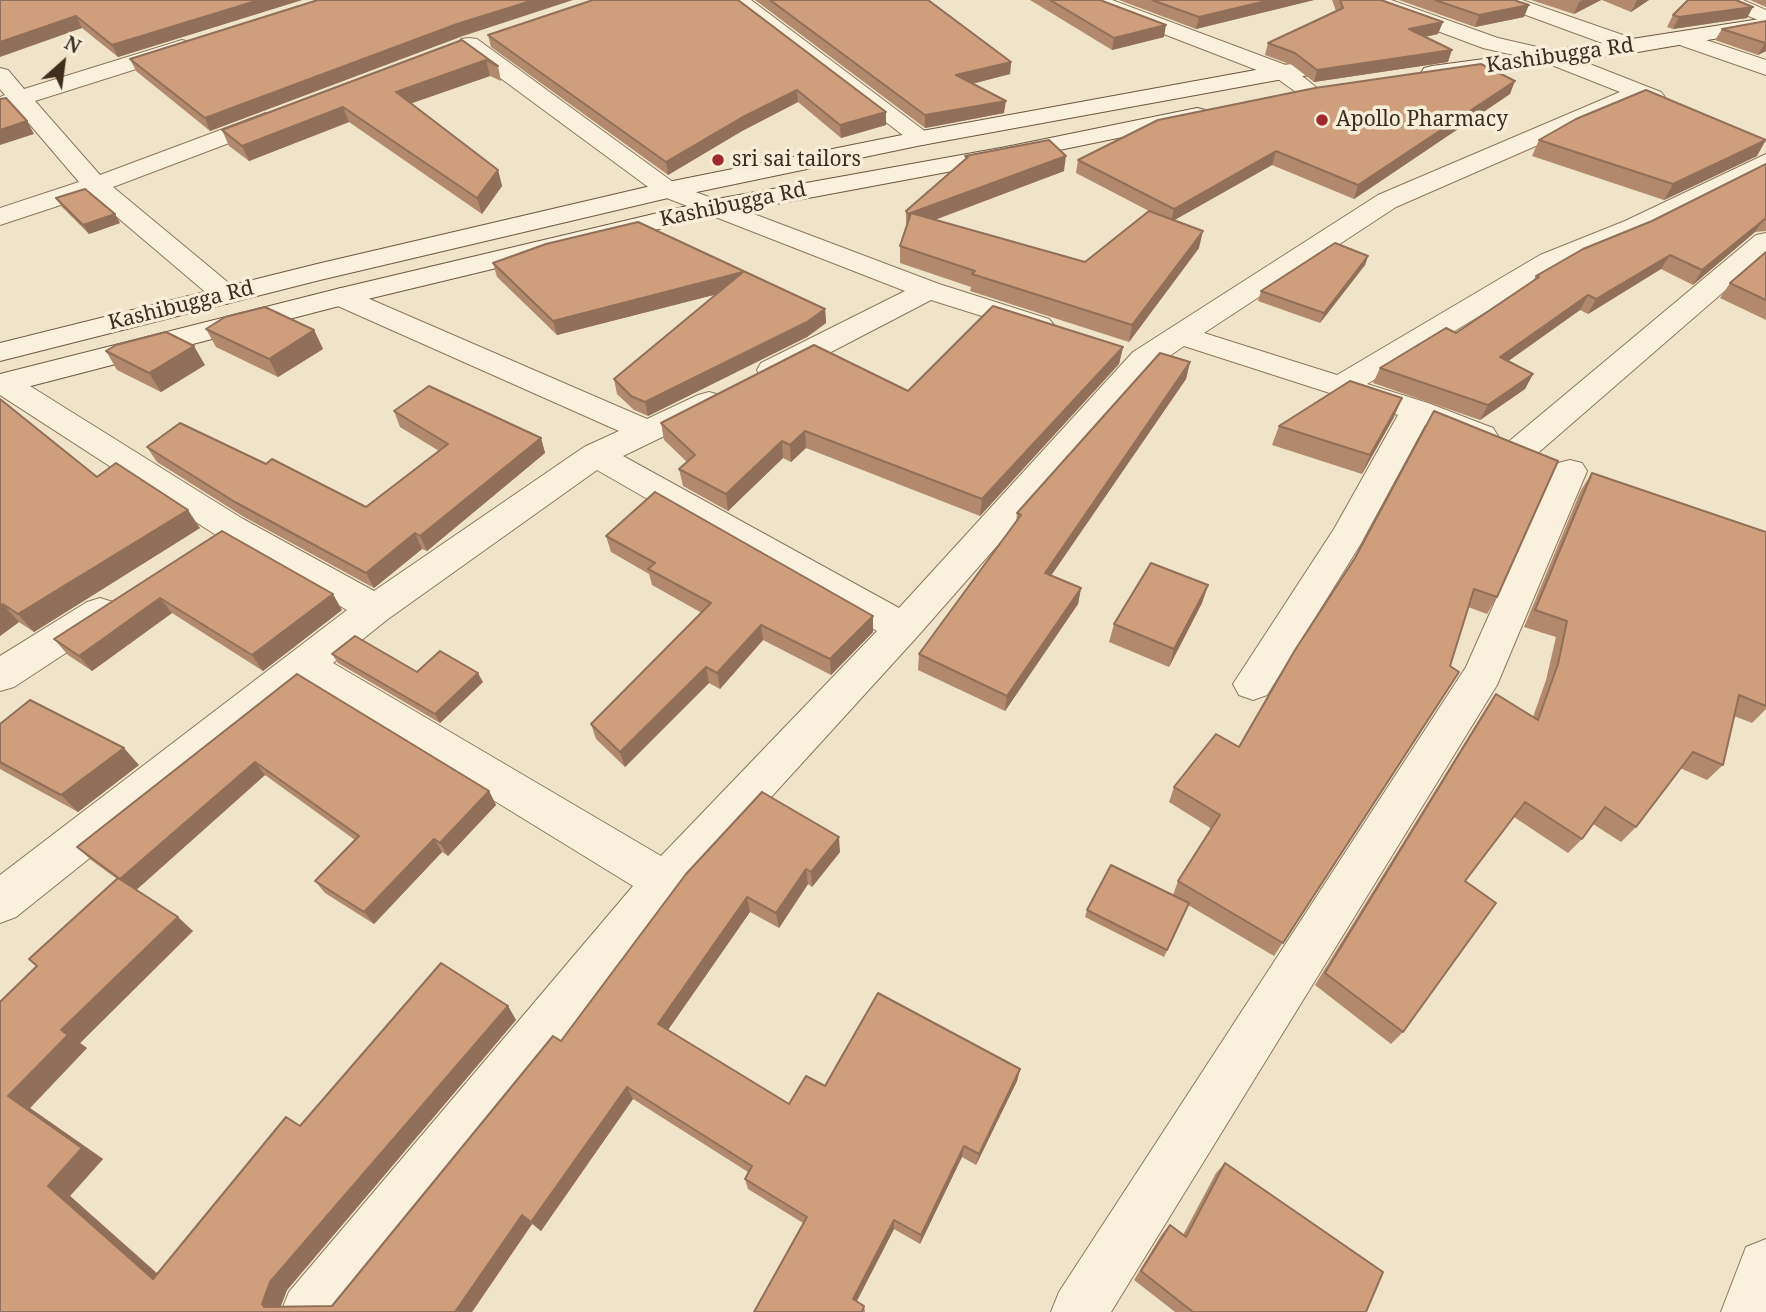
<!DOCTYPE html>
<style>
body{margin:0}
#map{position:relative;width:1766px;height:1312px;overflow:hidden;background:#f0e4c8;font-family:"Noto Serif",serif}
canvas{display:block}
.north{position:absolute;left:28px;top:28px;width:70px;height:70px;-webkit-text-stroke:5px #f7eed8;paint-order:stroke;rotate:28deg;font-size:19px;font-weight:700;line-height:28px;text-align:center;color:#3d2e20}
.north::after{content:'';display:block;margin:auto;width:24px;height:32px;background:#3d2e20;clip-path:polygon(50% 0,100% 100%,50% 72%,0 100%)}
</style>
<div id="map">
<canvas width="1766" height="1312"></canvas>
<div class="north">N</div>
</div>
<script>
const g = document.querySelector('canvas').getContext('2d');
g.lineJoin = 'round';
const shape = rows => new Path2D(rows.map(r => 'M' + r).join(''));
function stroke(path, color, width, dash) { g.strokeStyle = color; g.lineWidth = width; g.lineCap = dash ? 'butt' : 'round'; g.setLineDash(dash || []); g.stroke(path); }
function paint(path, color) { g.fillStyle = color; g.fill(path, 'evenodd'); }
function drawText(font, color, halo, rows, align = 'center') {
  g.font = font + ' "Noto Serif",serif'; g.lineWidth = 7; g.setLineDash([]); g.textBaseline = 'middle'; g.strokeStyle = halo; g.fillStyle = color; for (const [text, x, y, turn = 0] of rows) {
    g.save(); g.translate(x, y); g.rotate((+turn || 0) * Math.PI / 180); g.textAlign = isNaN(turn) ? turn : align; if (halo) g.strokeText(text, 0, 0); g.fillText(text, 0, 0); g.restore();
  }
}
const minor = shape([
 [728,0,751,0,934,138,931,143,922,145,913,143,728,0],
 [1083,0,1112,0,1291,67,1322,92,1319,97,1303,97,1275,77,1086,4,1083,0],
 [1362,0,1391,0,1498,38,1559,52,1661,92,1665,97,1661,102,1653,104,1641,100,1396,207,1204,333,1337,375,1540,255,1625,221,1766,154,1766,171,1643,233,1560,267,1367,384,1428,403,1493,428,1498,436,1493,444,1482,447,1425,425,1360,545,1267,695,1253,700,1239,695,1233,684,1334,529,1398,415,1184,346,1155,366,916,638,681,896,345,1312,281,1312,289,1292,633,886,306,685,16,917,0,923,0,875,347,610,219,537,0,395,0,374,14,376,243,519,374,591,584,447,619,431,331,303,327,297,331,291,341,288,351,291,647,419,698,395,709,392,720,395,725,402,720,409,623,456,899,608,1133,352,1378,195,1620,92,1544,62,1483,48,1365,4,1362,0],
 [597,470,877,631,661,856,333,663,388,619,597,470],
 [1493,0,1522,0,1640,41,1643,46,1640,51,1632,53,1624,51,1496,4,1493,0],
 [1715,0,1743,0,1766,10,1766,23,1718,4,1715,0],
 [1682,32,1766,60,1766,75,1674,43,1671,38,1674,33,1682,32],
 [469,38,477,39,677,185,939,284,1049,319,1054,325,1049,331,1039,334,931,300,783,377,772,379,761,377,757,370,761,363,905,291,659,195,461,49,458,44,461,39,469,38],
 [182,40,190,42,193,47,190,52,35,101,100,175,266,113,282,113,286,118,282,123,113,187,236,289,240,295,236,301,226,304,216,301,91,195,0,225,0,208,79,182,15,107,0,111,0,97,5,95,0,89,0,68,8,70,24,89,182,40],
 [1766,233,1766,255,1531,459,1519,462,1507,459,1503,451,1507,443,1756,235,1766,233],
 [1570,460,1582,463,1587,471,1497,685,1111,1312,1051,1312,1059,1292,1466,667,1553,471,1558,463,1570,460],
 [100,598,113,602,119,612,113,622,14,687,0,691,0,656,87,602,100,598],
 [1766,1239,1766,1312,1721,1312,1746,1247,1766,1239]
]);
const secondary = shape([
 [1766,18,1766,30,1632,53,1432,80,1424,78,1421,73,1424,68,1432,66,1632,39,1766,18],
 [1349,56,1357,58,1360,63,1357,68,1283,79,922,145,668,198,320,280,0,361,0,343,317,264,668,182,922,131,1283,65,1349,56],
 [1197,108,1205,110,1209,115,1205,120,1006,161,717,215,347,304,0,394,0,374,341,288,717,199,1006,147,1197,108]
]);
stroke(minor, '#8d765c', 2);
stroke(secondary, '#6f573f', 2);
paint(minor, '#faf1dc');
paint(secondary, '#faf1dc');
paint(shape([
 [0,0,302,0,118,57,82,28],
 [593,0,886,125,841,138,798,102,742,131,668,175,491,47,488,35],
 [755,0,928,0,1011,62,1010,74,972,84,1004,113,925,128],
 [1030,0,1100,0,1164,37,1112,50],
 [1119,0,1314,0,1196,29],
 [1332,0,1381,0,1438,34,1425,37,1448,62,1314,82,1292,65,1265,55,1268,43,1336,11],
 [1399,0,1514,0,1524,17,1475,27],
 [1531,0,1601,0,1574,14],
 [1602,0,1649,0,1631,12],
 [1750,0,1766,0,1766,7],
 [1673,15,1747,18,1673,29,1667,27],
 [1766,21,1766,51,1758,55,1715,40,1722,29],
 [460,37,210,131,136,71,130,59],
 [462,40,498,66,501,81,490,76,411,103,498,170,502,186,482,214,349,122,249,161,229,146,222,130],
 [1510,94,1354,199,1272,165,1174,220,1199,248,1129,342,970,291,971,287,900,263,900,246,906,228,906,211,965,159,965,156,1064,171,935,220,1085,262,1149,211,1076,173,1078,160],
 [1539,140,1757,156,1664,200,1532,156],
 [1766,164,1766,231,1755,232,1693,285,1661,269,1588,314,1580,310,1508,361,1533,374,1525,389,1480,420,1373,383,1380,368,1456,333,1533,281,1536,276,1652,221],
 [56,198,115,214,120,223,89,234,62,207],
 [638,222,825,309,826,323,807,337,648,416,634,410,617,394,614,379,717,294,557,335,497,277,493,263,546,244],
 [1766,252,1766,320,1720,298,1730,283],
 [1368,256,1365,265,1320,323,1258,301,1261,291],
 [206,329,314,330,323,349,278,377,216,347],
 [1123,347,1119,364,980,516,806,448,791,462,783,458,728,511,683,486,679,469,687,462,664,440,661,423,908,391],
 [106,351,205,365,161,392,117,370],
 [1190,362,1186,379,1051,575,1081,588,1078,604,1005,711,918,670,919,654,1016,523,1017,513],
 [0,399,97,477,200,528,34,632,19,622,0,636],
 [394,411,541,438,545,453,427,551,422,549,374,588,244,517,157,462,147,447,266,464,366,507,439,451,400,427],
 [1434,411,1497,597,1487,614,1468,607,1450,666,1459,672,1274,956,1188,905,1164,957,1085,917,1087,910,1173,895,1178,881,1212,829,1169,802,1174,787,1239,747,1355,558],
 [1394,417,1362,474,1272,445,1279,426],
 [1592,473,1766,532,1766,709,1752,723,1734,716,1723,765,1707,780,1680,768,1636,827,1621,842,1593,824,1582,839,1568,853,1514,817,1465,881,1403,1032,1391,1044,1315,985,1485,710,1496,694,1533,717,1546,680,1556,637,1524,627,1581,490],
 [222,531,342,610,263,671,172,613,92,671,68,655,54,639],
 [606,536,873,632,831,675,763,640,720,689,709,683,625,767,596,739,591,724,702,613,652,585,649,574,611,552],
 [1208,585,1202,603,1169,667,1109,642,1114,624],
 [332,654,417,672,483,682,440,723,338,663],
 [297,674,489,791,496,805,448,856,442,852,374,924,325,893,315,881,355,840,265,775,136,890,193,931,80,1043,87,1048,30,1108,103,1159,70,1196,157,1273,300,1126,508,1006,516,1020,287,1290,280,1307,332,1306,561,1041,686,874,840,852,812,887,808,884,779,928,750,912,668,1030,789,1104,825,1086,1020,1069,1017,1081,976,1165,962,1157,920,1244,894,1229,857,1301,864,1306,865,1312,754,1312,803,1223,748,1189,745,1179,748,1172,633,1099,541,1231,532,1224,472,1312,0,1312,37,966,117,879,91,860,77,847],
 [0,724,139,765,78,812,0,769],
 [1225,1163,1366,1312,1175,1312,1134,1280,1162,1234,1170,1225,1183,1235,1216,1173]
]), '#b2896c');
paint(shape([
 [259,0,302,0,118,57,112,45],
 [534,0,573,0,460,37,210,131,205,118,457,24],
 [1270,0,1314,0,1196,29,1199,17],
 [1583,0,1601,0,1574,14,1579,2],
 [1637,0,1649,0,1631,12],
 [1529,5,1524,17,1475,27,1479,15],
 [1753,7,1747,18,1673,29,1679,17],
 [76,16,82,28,0,57,0,42],
 [1443,22,1438,34,1405,41,1409,29],
 [1166,25,1164,37,1112,50,1114,38],
 [1766,42,1766,51,1758,55,1765,43],
 [1452,50,1448,62,1314,82,1317,70],
 [486,60,490,76,401,107,396,92],
 [1011,62,1010,74,955,88,956,75],
 [1515,81,1510,94,1354,199,1358,185],
 [797,90,798,102,742,131,668,175,666,162,741,118],
 [1006,101,1004,113,925,128,925,115],
 [343,107,349,122,249,161,242,146],
 [886,112,886,125,841,138,840,125],
 [27,121,34,134,0,145,0,130],
 [1766,140,1757,156,1664,200,1673,184],
 [1276,151,1272,165,1171,222,1174,209],
 [1066,156,1064,171,907,230,908,214],
 [498,170,502,186,482,214,477,198],
 [115,214,120,223,89,234,83,225],
 [1765,218,1755,232,1693,285,1702,270],
 [1203,231,1199,248,1129,342,1132,325],
 [1670,255,1661,269,1588,314,1596,299],
 [1368,256,1365,265,1320,323,1324,313],
 [743,272,745,287,557,335,553,321],
 [1588,295,1580,310,1493,372,1500,357],
 [825,309,826,323,807,337,648,416,645,402],
 [314,330,323,349,278,377,269,359],
 [194,346,205,365,161,392,149,373],
 [1123,347,1119,364,980,516,982,499],
 [1190,362,1186,379,1042,589,1045,573],
 [1533,374,1525,389,1480,420,1488,405],
 [1402,398,1394,417,1362,474,1370,455],
 [805,431,806,448,791,462,790,445],
 [541,438,545,453,427,551,420,536],
 [782,441,783,458,728,511,726,494],
 [188,510,200,528,34,632,18,614],
 [415,533,422,549,374,588,366,573],
 [1208,585,1202,603,1169,667,1174,649],
 [1081,588,1078,604,1005,711,1007,696],
 [333,594,342,610,263,671,252,655],
 [160,598,172,613,92,671,79,656],
 [3,604,19,622,0,636,0,606],
 [873,616,873,632,831,675,830,659],
 [761,625,763,640,720,689,717,673],
 [706,667,709,683,625,767,620,752],
 [478,673,483,682,440,723,435,714],
 [124,748,139,765,78,812,61,795],
 [255,762,265,775,134,892,120,879],
 [489,791,496,805,448,856,440,843],
 [839,837,840,852,812,887,811,872],
 [434,839,442,852,374,924,364,912],
 [806,869,808,884,779,928,776,913],
 [747,897,750,912,663,1037,658,1024],
 [178,917,193,931,80,1043,87,1048,30,1108,103,1159,70,1196,172,1287,153,1279,48,1186,8,1096,61,1030],
 [508,1006,516,1020,287,1290,279,1311,264,1307,262,1304,270,1282],
 [1020,1069,1017,1081,976,1165,979,1154],
 [627,1087,633,1099,541,1231,531,1222],
 [964,1146,962,1157,920,1244,921,1235],
 [522,1215,532,1224,472,1312,455,1312],
 [894,1220,894,1229,854,1306,853,1299]
]), '#916f58');
const building = shape([
 [0,0,259,0,112,45,76,16,0,42,0,0],
 [318,0,534,0,457,24,205,118,130,59,318,0],
 [593,0,738,0,886,112,840,125,797,90,741,118,666,162,488,35,593,0],
 [770,0,928,0,1011,62,956,75,1006,101,925,115,770,0],
 [1050,0,1100,0,1166,25,1114,38,1050,0],
 [1152,0,1270,0,1199,17,1152,0],
 [1340,0,1381,0,1443,22,1409,29,1452,50,1317,70,1295,53,1268,43,1343,8,1340,0],
 [1435,0,1514,0,1529,5,1479,15,1435,0],
 [1688,0,1736,0,1753,7,1679,17,1673,15,1688,0],
 [1766,21,1766,42,1765,43,1722,29,1766,21],
 [462,40,498,66,486,60,396,92,498,170,477,198,343,107,242,146,222,130,462,40],
 [1481,64,1515,81,1358,185,1276,151,1174,209,1078,160,1158,120,1315,88,1481,64],
 [1646,90,1766,140,1673,184,1539,140,1576,119,1646,90],
 [6,98,27,121,0,130,0,99,6,98],
 [1049,140,1066,156,908,214,906,211,968,157,965,156,1049,140],
 [1766,164,1766,218,1702,270,1670,255,1596,299,1588,295,1500,357,1533,374,1488,405,1380,368,1446,328,1456,333,1539,277,1536,276,1583,249,1652,221,1766,164],
 [85,189,115,214,83,225,56,198,85,189],
 [1149,211,1203,231,1132,325,972,274,975,271,900,246,911,213,1085,262,1149,211],
 [638,222,825,309,807,322,645,402,631,396,614,379,743,272,553,321,493,263,546,244,638,222],
 [1335,243,1368,256,1324,313,1261,291,1335,243],
 [1766,252,1766,300,1730,283,1766,252],
 [993,306,1123,347,982,499,805,431,790,445,782,441,726,494,679,469,695,455,661,423,814,345,908,391,993,306],
 [265,307,314,330,269,359,206,329,225,317,265,307],
 [166,332,194,346,149,373,106,351,116,345,166,332],
 [1160,353,1190,362,1045,573,1081,588,1007,696,919,654,1021,515,1017,513,1160,353],
 [1350,381,1402,398,1370,455,1279,426,1350,381],
 [429,386,541,438,420,536,415,533,366,573,235,502,147,447,180,423,266,464,272,459,366,507,448,444,394,411,429,386],
 [0,399,97,477,116,463,188,510,18,614,3,604,0,606,0,399],
 [1434,411,1558,461,1497,597,1474,589,1450,666,1459,672,1283,943,1178,881,1220,815,1174,787,1216,734,1239,747,1295,650,1355,558,1434,411],
 [1592,473,1766,532,1766,706,1739,695,1723,765,1693,752,1636,827,1605,807,1582,839,1525,802,1465,881,1496,903,1403,1032,1325,973,1496,694,1538,720,1558,664,1567,621,1535,610,1592,473],
 [655,492,873,616,830,659,761,625,717,673,706,667,620,752,591,724,711,603,648,569,655,563,606,536,655,492],
 [222,531,333,594,252,655,160,598,79,656,54,639,222,531],
 [1151,563,1208,585,1174,649,1114,624,1151,563],
 [355,636,417,672,440,651,478,673,435,714,332,654,355,636],
 [297,674,489,791,440,843,434,839,364,912,315,881,359,836,255,762,120,879,77,847,297,674],
 [30,700,124,748,61,795,0,762,0,724,30,700],
 [762,792,839,837,811,872,806,869,776,913,747,897,658,1024,789,1104,806,1076,825,1086,878,993,1020,1069,979,1154,964,1146,921,1235,894,1220,853,1299,864,1306,862,1312,754,1312,807,1217,745,1179,752,1166,627,1087,531,1222,522,1215,455,1312,0,1312,0,1002,37,966,29,959,118,878,178,917,61,1030,68,1035,8,1096,82,1148,48,1186,153,1279,286,1117,300,1126,441,963,508,1006,270,1282,262,1304,264,1307,332,1306,553,1036,561,1041,686,874,762,792],
 [1111,865,1189,903,1167,950,1087,910,1111,865],
 [1225,1163,1383,1272,1366,1312,1193,1312,1141,1271,1170,1225,1186,1237,1225,1163]
]);
paint(building, '#cf9f7d');
stroke(building, '#916f58', 2);
for (const [x, y, r, color] of [
 [1322,120,7,"#9e2a2b"],
 [718,160,7,"#9e2a2b"]
]) { const dot = new Path2D(); dot.arc(x, y, r, 0, 2 * Math.PI); g.fillStyle = color; g.fill(dot); stroke(dot, '#f7eed8', 2.5); }
drawText('21px', '#3d2e20', '#f7eed8', [
 ["Kashibugga Rd",1560,56,-8],
 ["Kashibugga Rd",733,205,-12],
 ["Kashibugga Rd",181,306,-14]
]);
drawText('21px', '#3d2e20', '#f7eed8', [
 ["Apollo Pharmacy",1336,120],
 ["sri sai tailors",732,160]
], 'left');
</script>
